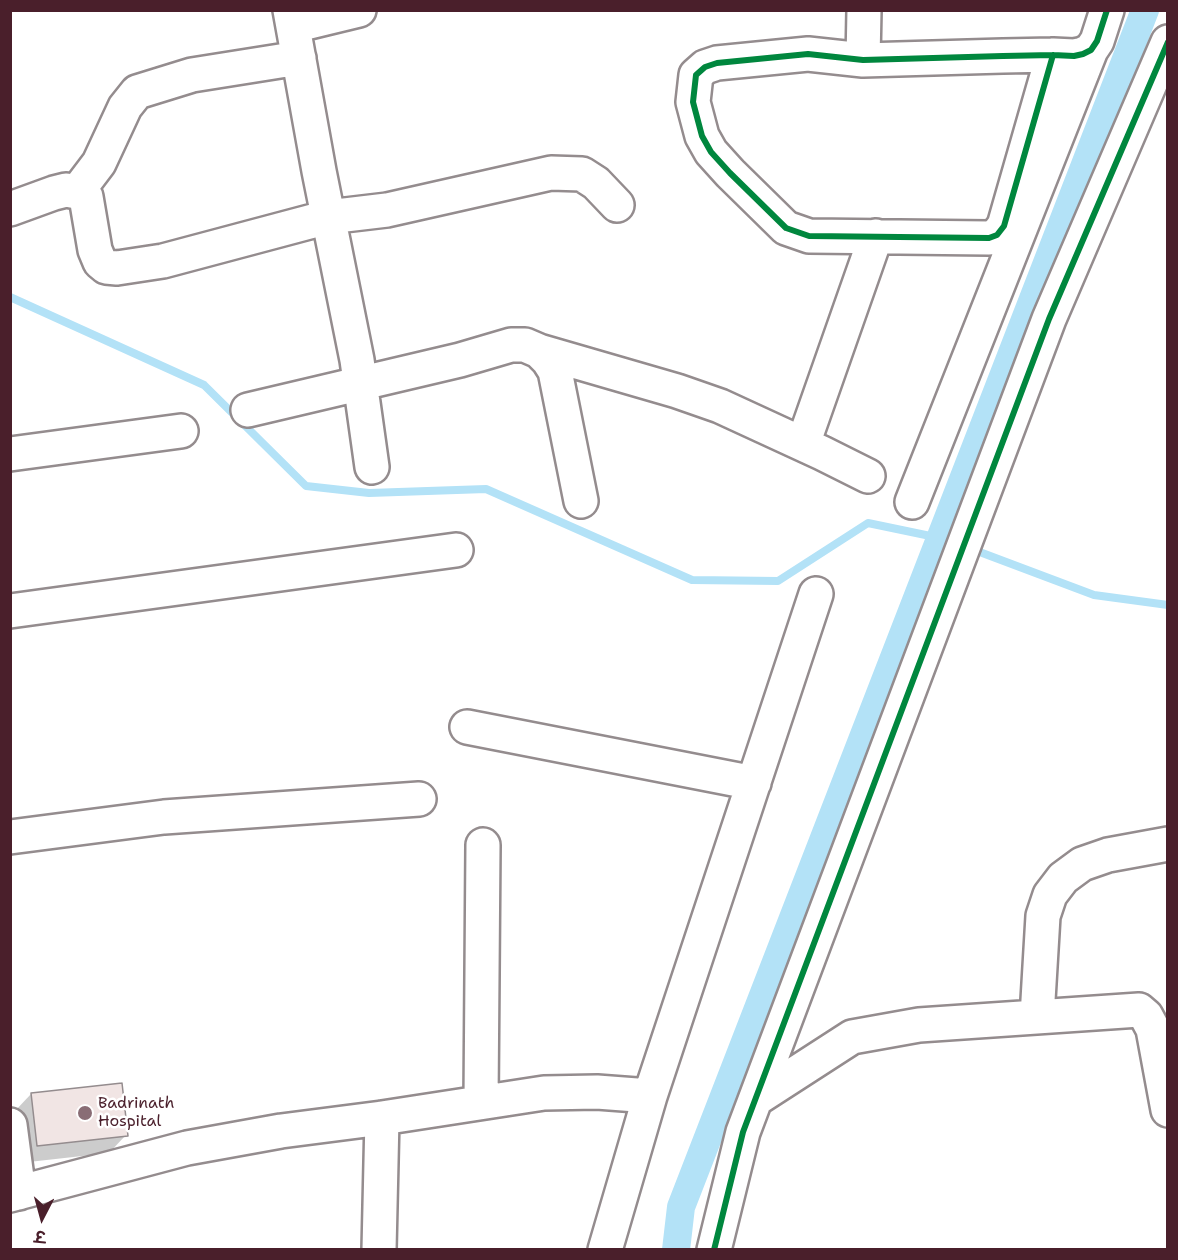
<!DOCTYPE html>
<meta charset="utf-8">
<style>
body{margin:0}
#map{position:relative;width:1178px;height:1260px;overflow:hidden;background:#fff;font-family:"Shantell Sans","Playpen Sans Deva",sans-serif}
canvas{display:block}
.frame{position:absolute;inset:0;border:12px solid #4a1f2b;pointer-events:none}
.north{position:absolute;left:12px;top:1188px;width:60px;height:60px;-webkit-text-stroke:4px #fff;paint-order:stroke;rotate:186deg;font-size:16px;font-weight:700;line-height:24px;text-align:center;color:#4a1f2b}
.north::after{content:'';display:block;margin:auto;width:21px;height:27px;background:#4a1f2b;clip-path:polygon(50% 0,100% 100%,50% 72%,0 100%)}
</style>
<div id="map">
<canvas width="1178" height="1260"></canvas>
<div class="frame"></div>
<div class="north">उ</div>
</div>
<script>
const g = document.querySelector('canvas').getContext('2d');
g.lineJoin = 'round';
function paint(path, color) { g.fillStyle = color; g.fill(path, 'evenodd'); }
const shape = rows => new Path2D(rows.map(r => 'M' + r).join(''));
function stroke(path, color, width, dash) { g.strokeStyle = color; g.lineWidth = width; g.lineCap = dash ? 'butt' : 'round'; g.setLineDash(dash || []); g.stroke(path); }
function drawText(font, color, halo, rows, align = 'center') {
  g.font = font + ' "Shantell Sans",sans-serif'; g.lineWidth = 5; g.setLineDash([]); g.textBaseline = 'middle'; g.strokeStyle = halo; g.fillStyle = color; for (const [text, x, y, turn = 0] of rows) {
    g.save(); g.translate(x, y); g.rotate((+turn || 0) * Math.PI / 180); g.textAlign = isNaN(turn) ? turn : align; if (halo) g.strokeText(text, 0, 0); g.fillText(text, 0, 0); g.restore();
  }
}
paint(shape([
 [31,1094,126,1135,109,1153,20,1163,14,1112]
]), '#0003');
stroke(shape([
 [10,297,204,385,306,486,369,493,486,489,692,580,778,581,868,523,940,538,957,544],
 [969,548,1094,595,1168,605]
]), '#b3e2f7', 8);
stroke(shape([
 [676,1250,681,1207,1145,10]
]), '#b3e2f7', 28);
const building = shape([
 [122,1083,128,1136,37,1146,31,1093,122,1083]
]);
paint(building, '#f1e5e4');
stroke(building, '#948c8e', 1.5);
const minor = shape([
 [290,10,319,171,357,360,372,467],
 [293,26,359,10],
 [1053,55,1004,226,997,235,989,238,809,236,786,228,730,173,711,152,702,136,693,102,696,75,705,67,717,63,808,54,863,60,1003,56,1053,55,1074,56,1083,54,1091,50,1097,41,1107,10],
 [863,60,864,10],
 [77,192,99,163,125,107,137,92,192,75,299,58],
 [10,209,54,193,66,190,77,192,86,197,95,250,100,262,106,267,117,268,163,261,328,217,387,210,551,173,582,174,596,183,617,205],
 [539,351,677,391,720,406,822,453,868,476],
 [248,410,460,360,511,345,525,345,539,351,548,360,555,371,581,501],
 [803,444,876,236],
 [10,454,181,431],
 [912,502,1091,50],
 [10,611,456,550],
 [467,727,754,783],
 [10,837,164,817,419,799],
 [1037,1017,1043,916,1050,895,1063,878,1082,864,1108,855,1168,844],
 [756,1099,852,1037,919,1025,1139,1010,1146,1016,1153,1029,1168,1110],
 [481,1102,483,845],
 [10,1125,19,1193],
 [10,1195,187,1148,281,1131,382,1118,544,1093,597,1092,650,1096],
 [379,1250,382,1118],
 [605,1250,650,1096,816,594],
 [714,1250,743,1132,1049,319,1168,42]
]);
stroke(minor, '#948c8e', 38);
stroke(minor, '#fff', 33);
stroke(shape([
 [1053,55,1004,226,997,235,989,238,809,236,786,228,730,173,711,152,702,136,693,102,696,75,705,67,717,63,808,54,863,60,1003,56,1053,55,1074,56,1083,54,1091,50,1097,41,1107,10],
 [714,1250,743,1132,1049,319,1168,42]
]), '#00873e', 6);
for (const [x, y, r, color] of [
 [85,1113,8,"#896d75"]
]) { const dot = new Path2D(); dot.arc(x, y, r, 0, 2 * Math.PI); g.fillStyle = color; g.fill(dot); stroke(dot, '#fff', 2); }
drawText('16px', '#4a1f2b', '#fff', [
 ["Badrinath",98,1104],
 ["Hospital",98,1122]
], 'left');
</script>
